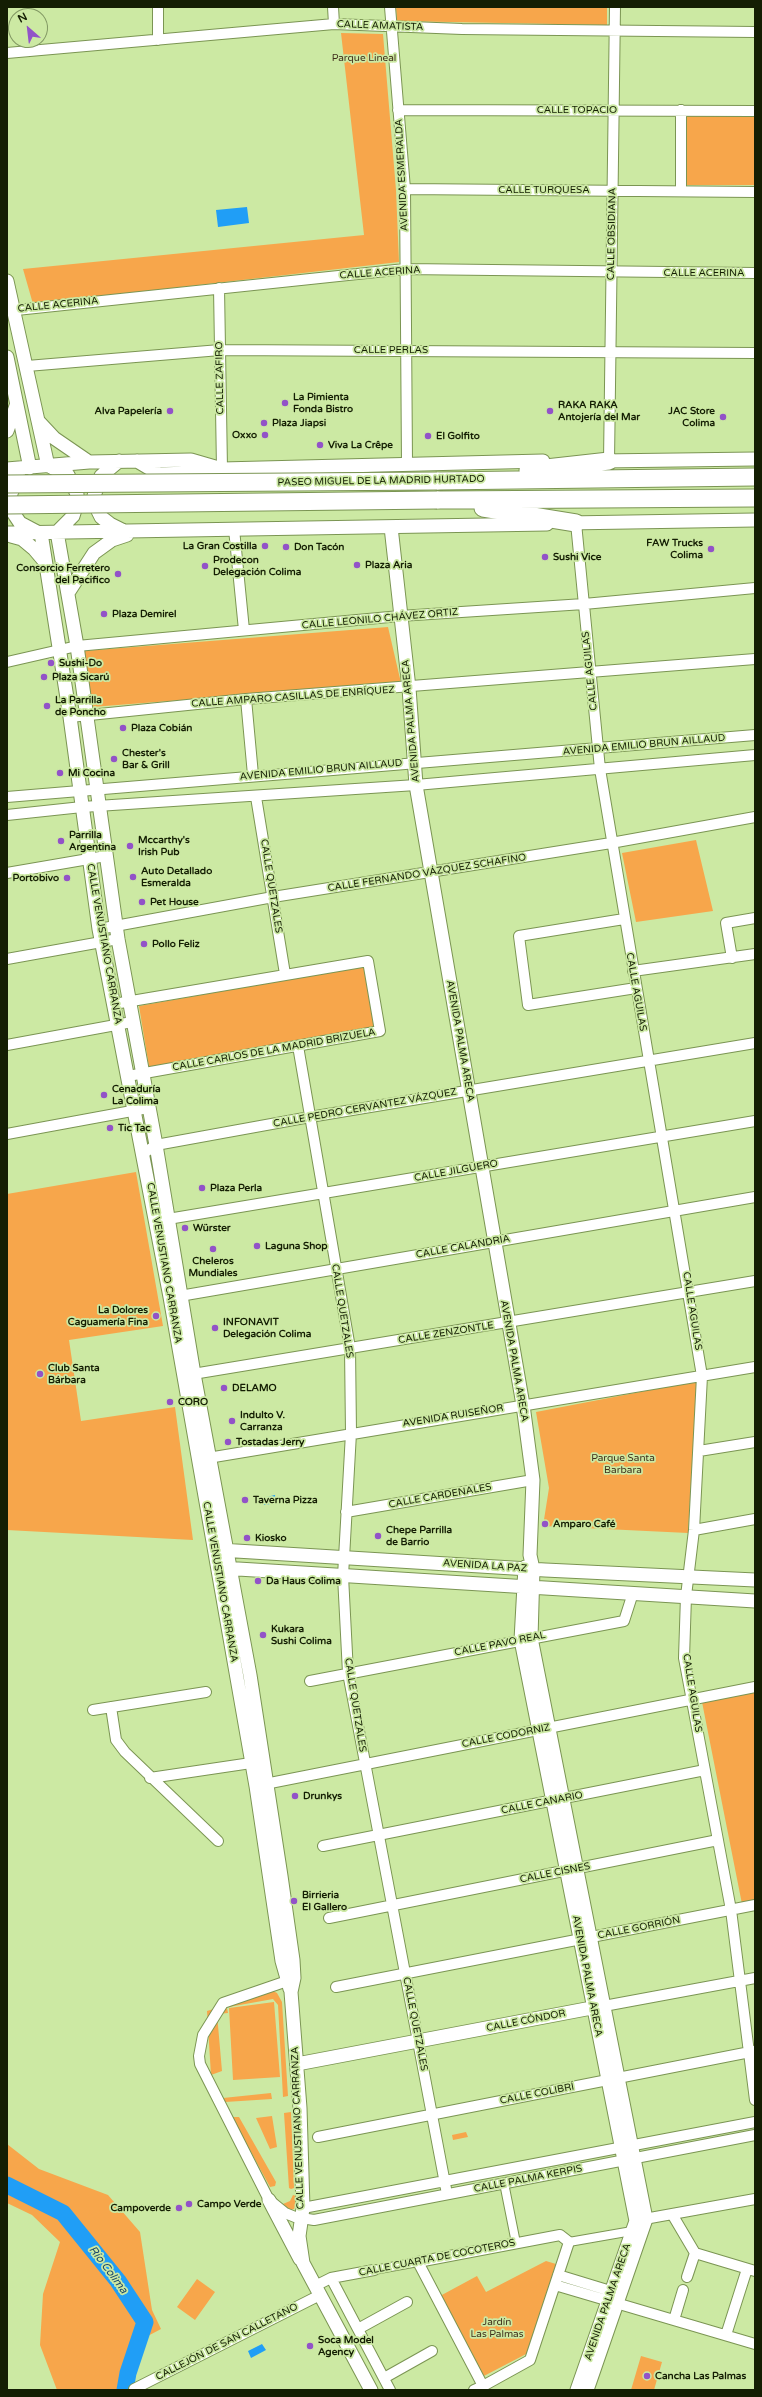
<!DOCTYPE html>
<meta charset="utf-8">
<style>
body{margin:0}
#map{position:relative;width:762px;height:2397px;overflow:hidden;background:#cce9a3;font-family:"Varela Round",sans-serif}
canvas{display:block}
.frame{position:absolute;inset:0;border:8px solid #141e03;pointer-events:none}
.north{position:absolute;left:8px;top:8px;width:40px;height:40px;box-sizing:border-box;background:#cce9a3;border:1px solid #829863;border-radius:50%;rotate:332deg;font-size:11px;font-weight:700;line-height:16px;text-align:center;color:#141e03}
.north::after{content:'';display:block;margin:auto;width:14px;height:18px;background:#9252c8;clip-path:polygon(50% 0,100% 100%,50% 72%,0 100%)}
</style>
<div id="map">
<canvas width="762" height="2397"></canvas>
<div class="frame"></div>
<div class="north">N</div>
</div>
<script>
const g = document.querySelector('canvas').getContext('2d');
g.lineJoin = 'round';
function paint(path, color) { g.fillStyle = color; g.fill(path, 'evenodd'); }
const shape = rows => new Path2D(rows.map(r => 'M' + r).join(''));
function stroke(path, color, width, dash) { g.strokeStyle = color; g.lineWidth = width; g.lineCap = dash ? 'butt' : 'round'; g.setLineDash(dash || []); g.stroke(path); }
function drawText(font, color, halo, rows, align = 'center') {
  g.font = font + ' "Varela Round",sans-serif'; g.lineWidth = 3.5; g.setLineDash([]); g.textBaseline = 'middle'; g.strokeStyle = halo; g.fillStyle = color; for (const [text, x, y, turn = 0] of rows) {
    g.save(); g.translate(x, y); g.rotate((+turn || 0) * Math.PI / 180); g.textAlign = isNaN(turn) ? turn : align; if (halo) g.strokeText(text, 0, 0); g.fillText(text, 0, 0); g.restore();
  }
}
paint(shape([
 [396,7,607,7,607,25,397,21],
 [341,33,383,34,396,190,399,262,33,304,23,269,364,235],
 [687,116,755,116,755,185,686,185],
 [388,627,401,683,92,707,83,651],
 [696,840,713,911,636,922,622,853],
 [364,966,374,1027,149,1067,139,1006],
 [136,1172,163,1326,69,1340,81,1421,175,1407,193,1540,7,1530,7,1194],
 [697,1381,688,1533,543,1526,549,1488,536,1412],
 [755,1692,755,1901,742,1904,702,1702],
 [273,1991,277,1993,282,2002,288,2096,283,2097,278,2005,273,1999,212,2010,227,2008,228,2013,217,2014,222,2071,211,2075,207,2011],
 [274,2002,280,2077,233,2080,229,2008],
 [271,2093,272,2099,225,2102,223,2098],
 [291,2112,294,2188,291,2189,289,2188,284,2113],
 [272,2116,277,2147,270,2149,256,2118],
 [232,2117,239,2117,276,2182,275,2186,270,2187],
 [466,2132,468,2137,453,2140,452,2135],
 [7,2144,39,2169,108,2195,140,2232,152,2310,161,2329,144,2338,128,2386,130,2390,57,2390,40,2345,43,2294,60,2242,32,2215,7,2203],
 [293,2195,296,2196,295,2206,294,2209,290,2210,283,2204,290,2201],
 [546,2261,556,2264,528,2353,482,2377,440,2296,477,2276,486,2292],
 [197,2279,215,2292,195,2320,177,2307],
 [641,2356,662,2362,654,2390,631,2390]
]), '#f7a64b');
paint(shape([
 [247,207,249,223,218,227,216,210],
 [275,1495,276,1503,264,1505,262,1498],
 [262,2344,266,2350,251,2358,248,2351]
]), '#209ef6');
stroke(shape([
 [7,2185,63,2213,118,2281,145,2322,128,2373,125,2390]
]), '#209ef6', 17);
const pedestrian = shape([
 [504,2183,516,2243],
 [569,2242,632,2231],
 [374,2270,418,2262]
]);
const minor = shape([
 [158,7,158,40],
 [333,7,334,24],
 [390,7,405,189,407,463],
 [7,53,334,24,462,29,755,32],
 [398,110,755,111],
 [681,110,681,191],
 [405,189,755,192],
 [219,288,222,469],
 [7,311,405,269,755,273],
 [27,366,220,350,755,353],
 [609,461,615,7],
 [576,523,600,769,702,1376,694,1530,686,1596,684,1658,731,1910,755,2100],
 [234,529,244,630],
 [7,662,77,646,400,616,584,604,755,588],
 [246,699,253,775],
 [70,717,246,699,755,659],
 [7,797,755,735],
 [256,797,285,974],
 [7,815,82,807,416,785,755,755],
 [7,873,106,856],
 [624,919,519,936,528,1005,636,988],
 [99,929,273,897,611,843,755,817],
 [732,958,726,923,755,918],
 [7,959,118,939],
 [633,971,755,954],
 [114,1004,368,961,380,1031,128,1076],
 [7,1045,132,1022],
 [298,1046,350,1348,351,1433,343,1576,348,1673,447,2194],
 [7,1134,148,1108],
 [144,1153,156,1145,310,1117,755,1043],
 [162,1220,755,1121],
 [174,1297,755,1197],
 [187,1375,755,1281],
 [699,1451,755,1442],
 [202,1459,755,1367],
 [346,1512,533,1480],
 [694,1530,755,1519],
 [310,1681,624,1621,633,1593],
 [111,1707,116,1740,125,1752,218,1841],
 [93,1710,206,1692],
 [150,1778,251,1763],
 [260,1785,755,1687],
 [323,1846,705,1770],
 [329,1918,718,1840],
 [293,1979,223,2003,203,2035,199,2056,200,2064,269,2200,285,2213,295,2217,314,2220,755,2135],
 [336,1987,755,1905],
 [604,2006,755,1978],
 [318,2137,755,2051],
 [303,2208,755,2122],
 [672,2214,695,2253,755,2271],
 [639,2220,755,2199],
 [558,2275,617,2293],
 [687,2277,695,2253],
 [331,2278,390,2390],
 [555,2285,755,2344],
 [315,2286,331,2278,374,2270],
 [674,2320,683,2290],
 [358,2329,407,2302],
 [726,2335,747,2269],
 [384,2378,432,2351],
 [134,2389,320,2295],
 [474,2390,483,2386,530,2360,569,2242,560,2235,418,2262,483,2386]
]);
const tertiary = shape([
 [7,281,48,466],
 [7,357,30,468],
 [39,422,54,438,89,462],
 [7,431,16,406],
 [119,461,101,476,94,496,96,507,101,517,110,524,122,530],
 [137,461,159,474,190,473,216,470],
 [601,461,755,459],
 [51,467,68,475,77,494,77,503,73,516,57,532],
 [7,469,89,462,191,460,222,469,543,461],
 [19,477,11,493,10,504,14,514,20,523,37,532],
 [567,523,755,520],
 [391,527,409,688,416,785,523,1405,533,1480,530,1555,533,1569,531,1638,646,2219,587,2390],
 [57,532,77,646,118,939,156,1145,194,1374,250,1675,281,1876,293,1960,294,1978,291,1992,300,2108,303,2208,299,2236,303,2263,371,2390],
 [7,533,547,524],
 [41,533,70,717,99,929,170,1297,256,1786,282,1961,290,1989],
 [11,536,22,539,34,549,45,562],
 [68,593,94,553,112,540,127,535],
 [220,1550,545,1570,755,1580],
 [525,1567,521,1640,636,2221,577,2390],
 [222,1568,755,1601],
 [297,2064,602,2006],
 [269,2200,300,2259]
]);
const trunk = shape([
 [528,470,609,461],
 [437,481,755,477],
 [437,500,755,498],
 [483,508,576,523]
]);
stroke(pedestrian, '#7b9553', 10);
stroke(minor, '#7b9553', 12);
stroke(tertiary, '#7b9553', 15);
stroke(trunk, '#7b9553', 19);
stroke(pedestrian, '#fff', 8);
stroke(minor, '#fff', 10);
stroke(tertiary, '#fff', 13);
stroke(trunk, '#fff', 17);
const trunkBridge = shape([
 [7,484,437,481],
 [7,505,437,500]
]);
stroke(trunkBridge, '#7b9553', 19, []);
stroke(trunkBridge, '#fff', 17);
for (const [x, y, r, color] of [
 [285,403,4,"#9252c8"],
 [170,411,4,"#9252c8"],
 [550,411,4,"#9252c8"],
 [723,417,4,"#9252c8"],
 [264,423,4,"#9252c8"],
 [265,435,4,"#9252c8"],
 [428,436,4,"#9252c8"],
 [320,445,4,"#9252c8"],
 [265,546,4,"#9252c8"],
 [286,547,4,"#9252c8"],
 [711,549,4,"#9252c8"],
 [545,557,4,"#9252c8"],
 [357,565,4,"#9252c8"],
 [205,566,4,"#9252c8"],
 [118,574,4,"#9252c8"],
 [104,614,4,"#9252c8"],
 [51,663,4,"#9252c8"],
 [44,677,4,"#9252c8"],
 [47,706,4,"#9252c8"],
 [123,728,4,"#9252c8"],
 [114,759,4,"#9252c8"],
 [60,773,4,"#9252c8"],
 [61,841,4,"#9252c8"],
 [130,846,4,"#9252c8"],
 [133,877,4,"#9252c8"],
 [67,878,4,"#9252c8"],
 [142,902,4,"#9252c8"],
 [144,944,4,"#9252c8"],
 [104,1095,4,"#9252c8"],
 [110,1128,4,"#9252c8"],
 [202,1188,4,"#9252c8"],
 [185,1228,4,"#9252c8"],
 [257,1246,4,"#9252c8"],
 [213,1249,4,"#9252c8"],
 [156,1316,4,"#9252c8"],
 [215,1328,4,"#9252c8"],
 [40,1374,4,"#9252c8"],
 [224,1388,4,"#9252c8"],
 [170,1402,4,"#9252c8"],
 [232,1421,4,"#9252c8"],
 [228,1442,4,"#9252c8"],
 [245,1500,4,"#9252c8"],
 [545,1524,4,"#9252c8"],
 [378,1536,4,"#9252c8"],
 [247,1538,4,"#9252c8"],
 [258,1581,4,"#9252c8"],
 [263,1635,4,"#9252c8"],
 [295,1796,4,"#9252c8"],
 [294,1901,4,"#9252c8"],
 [189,2204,4,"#9252c8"],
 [179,2208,4,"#9252c8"],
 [310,2346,4,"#9252c8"],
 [647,2376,4,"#9252c8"]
]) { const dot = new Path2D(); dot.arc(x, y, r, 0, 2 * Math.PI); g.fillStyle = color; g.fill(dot); stroke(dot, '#cce9a3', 1.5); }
drawText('10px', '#141e03', '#cce9a3', [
 ["CALLE AMATISTA",380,26,2],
 ["CALLE TOPACIO",577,110],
 ["AVENIDA ESMERALDA",402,175,-93],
 ["CALLE TURQUESA",544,190],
 ["CALLE OBSIDIANA",612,234,-89],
 ["CALLE ACERINA",380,273,-4],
 ["CALLE ACERINA",704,273],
 ["CALLE ACERINA",58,305,-6],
 ["CALLE PERLAS",391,350],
 ["CALLE ZAFIRO",220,378,-91],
 ["PASEO MIGUEL DE LA MADRID HURTADO",381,481,-1],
 ["CALLE LEONILO CHÁVEZ ORTIZ",380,619,-5],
 ["CALLE AGUILAS",590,671,-96],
 ["CALLE AMPARO CASILLAS DE ENRÍQUEZ",293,697,-4],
 ["AVENIDA PALMA ARECA",411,721,-95],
 ["AVENIDA EMILIO BRUN AILLAUD",644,745,-5],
 ["AVENIDA EMILIO BRUN AILLAUD",321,770,-5],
 ["CALLE FERNANDO VÁZQUEZ SCHAFINO",427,873,-9],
 ["CALLE QUETZALES",271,886,81],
 ["CALLE VENUSTIANO CARRANZA",104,944,80],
 ["CALLE AGUILAS",636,992,80],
 ["AVENIDA PALMA ARECA",460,1041,80],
 ["CALLE CARLOS DE LA MADRID BRIZUELA",274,1050,-10],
 ["CALLE PEDRO CERVANTEZ VÁZQUEZ",365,1108,-10],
 ["CALLE JILGUERO",456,1171,-10],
 ["CALLE CALANDRIA",463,1247,-10],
 ["CALLE VENUSTIANO CARRANZA",164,1263,80],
 ["CALLE QUETZALES",342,1311,81],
 ["CALLE AGUILAS",692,1311,81],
 ["CALLE ZENZONTLE",446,1333,-9],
 ["AVENIDA PALMA ARECA",514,1361,80],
 ["AVENIDA RUISEÑOR",453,1416,-9],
 ["CALLE CARDENALES",440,1496,-10],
 ["AVENIDA LA PAZ",485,1566,4],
 ["CALLE VENUSTIANO CARRANZA",220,1582,80],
 ["CALLE PAVO REAL",500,1644,-11],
 ["CALLE AGUILAS",692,1693,81],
 ["CALLE QUETZALES",355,1705,81],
 ["CALLE CODORNIZ",506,1736,-11],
 ["CALLE CANARIO",542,1803,-11],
 ["CALLE CISNES",555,1873,-11],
 ["CALLE GORRIÓN",639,1928,-11],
 ["AVENIDA PALMA ARECA",587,1976,79],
 ["CALLE CÓNDOR",526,2021,-11],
 ["CALLE QUETZALES",415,2024,79],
 ["CALLE COLIBRÍ",537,2094,-11],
 ["CALLE VENUSTIANO CARRANZA",298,2128,-92],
 ["CALLE PALMA KERPIS",528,2179,-11],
 ["CALLE CUARTA DE COCOTEROS",437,2258,-11],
 ["AVENIDA PALMA ARECA",608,2302,-71],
 ["CALLEJÓN DE SAN CALLETANO",227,2342,-27]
]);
drawText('10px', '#402f1c', '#cce9a3', [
 ["Parque Lineal",364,58],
 ["Parque Santa",623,1458],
 ["Barbara",623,1470],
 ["Jardín",497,2322],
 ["Las Palmas",497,2334]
]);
drawText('bold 10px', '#141e03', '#cce9a3', [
 ["La Pimienta",293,397],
 ["Fonda Bistro",293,409],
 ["RAKA RAKA",558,405],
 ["Antojería del Mar",558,417],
 ["Alva Papelería",162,411,"right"],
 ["JAC Store",715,411,"right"],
 ["Colima",715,423,"right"],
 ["Plaza Jiapsi",272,423],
 ["Oxxo",257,435,"right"],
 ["El Golfito",436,436],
 ["Viva La Crêpe",328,445],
 ["FAW Trucks",703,543,"right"],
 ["Colima",703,555,"right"],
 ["La Gran Costilla",257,546,"right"],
 ["Don Tacón",294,547],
 ["Sushi Vice",553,557],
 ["Prodecon",213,560],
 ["Delegación Colima",213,572],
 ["Plaza Aria",365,565],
 ["Consorcio Ferretero",110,568,"right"],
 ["del Pacifico",110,580,"right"],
 ["Plaza Demirel",112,614],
 ["Sushi-Do",59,663],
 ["Plaza Sicarú",52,677],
 ["La Parrilla",55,700],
 ["de Poncho",55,712],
 ["Plaza Cobián",131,728],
 ["Chester's",122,753],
 ["Bar & Grill",122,765],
 ["Mi Cocina",68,773],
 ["Parrilla",69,835],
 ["Argentina",69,847],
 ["Mccarthy's",138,840],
 ["Irish Pub",138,852],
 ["Auto Detallado",141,871],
 ["Esmeralda",141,883],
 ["Portobivo",59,878,"right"],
 ["Pet House",150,902],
 ["Pollo Feliz",152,944],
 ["Cenaduría",112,1089],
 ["La Colima",112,1101],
 ["Tic Tac",118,1128],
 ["Plaza Perla",210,1188],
 ["Würster",193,1228],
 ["Laguna Shop",265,1246],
 ["Cheleros",213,1261,"center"],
 ["Mundiales",213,1273,"center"],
 ["La Dolores",148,1310,"right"],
 ["Caguamería Fina",148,1322,"right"],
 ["INFONAVIT",223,1322],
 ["Delegación Colima",223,1334],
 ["Club Santa",48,1368],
 ["Bárbara",48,1380],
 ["DELAMO",232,1388],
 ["CORO",178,1402],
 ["Indulto V.",240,1415],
 ["Carranza",240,1427],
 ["Tostadas Jerry",236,1442],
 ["Taverna Pizza",253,1500],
 ["Amparo Café",553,1524],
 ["Chepe Parrilla",386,1530],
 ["de Barrio",386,1542],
 ["Kiosko",255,1538],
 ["Da Haus Colima",266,1581],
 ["Kukara",271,1629],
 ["Sushi Colima",271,1641],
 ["Drunkys",303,1796],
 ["Birrieria",302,1895],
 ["El Gallero",302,1907],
 ["Campo Verde",197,2204],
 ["Campoverde",171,2208,"right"],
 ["Soca Model",318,2340],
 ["Agency",318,2352],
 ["Cancha Las Palmas",655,2376]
], 'left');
drawText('italic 11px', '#1b476b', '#cce9a3', [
 ["Río Colima",108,2270,53]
]);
</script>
